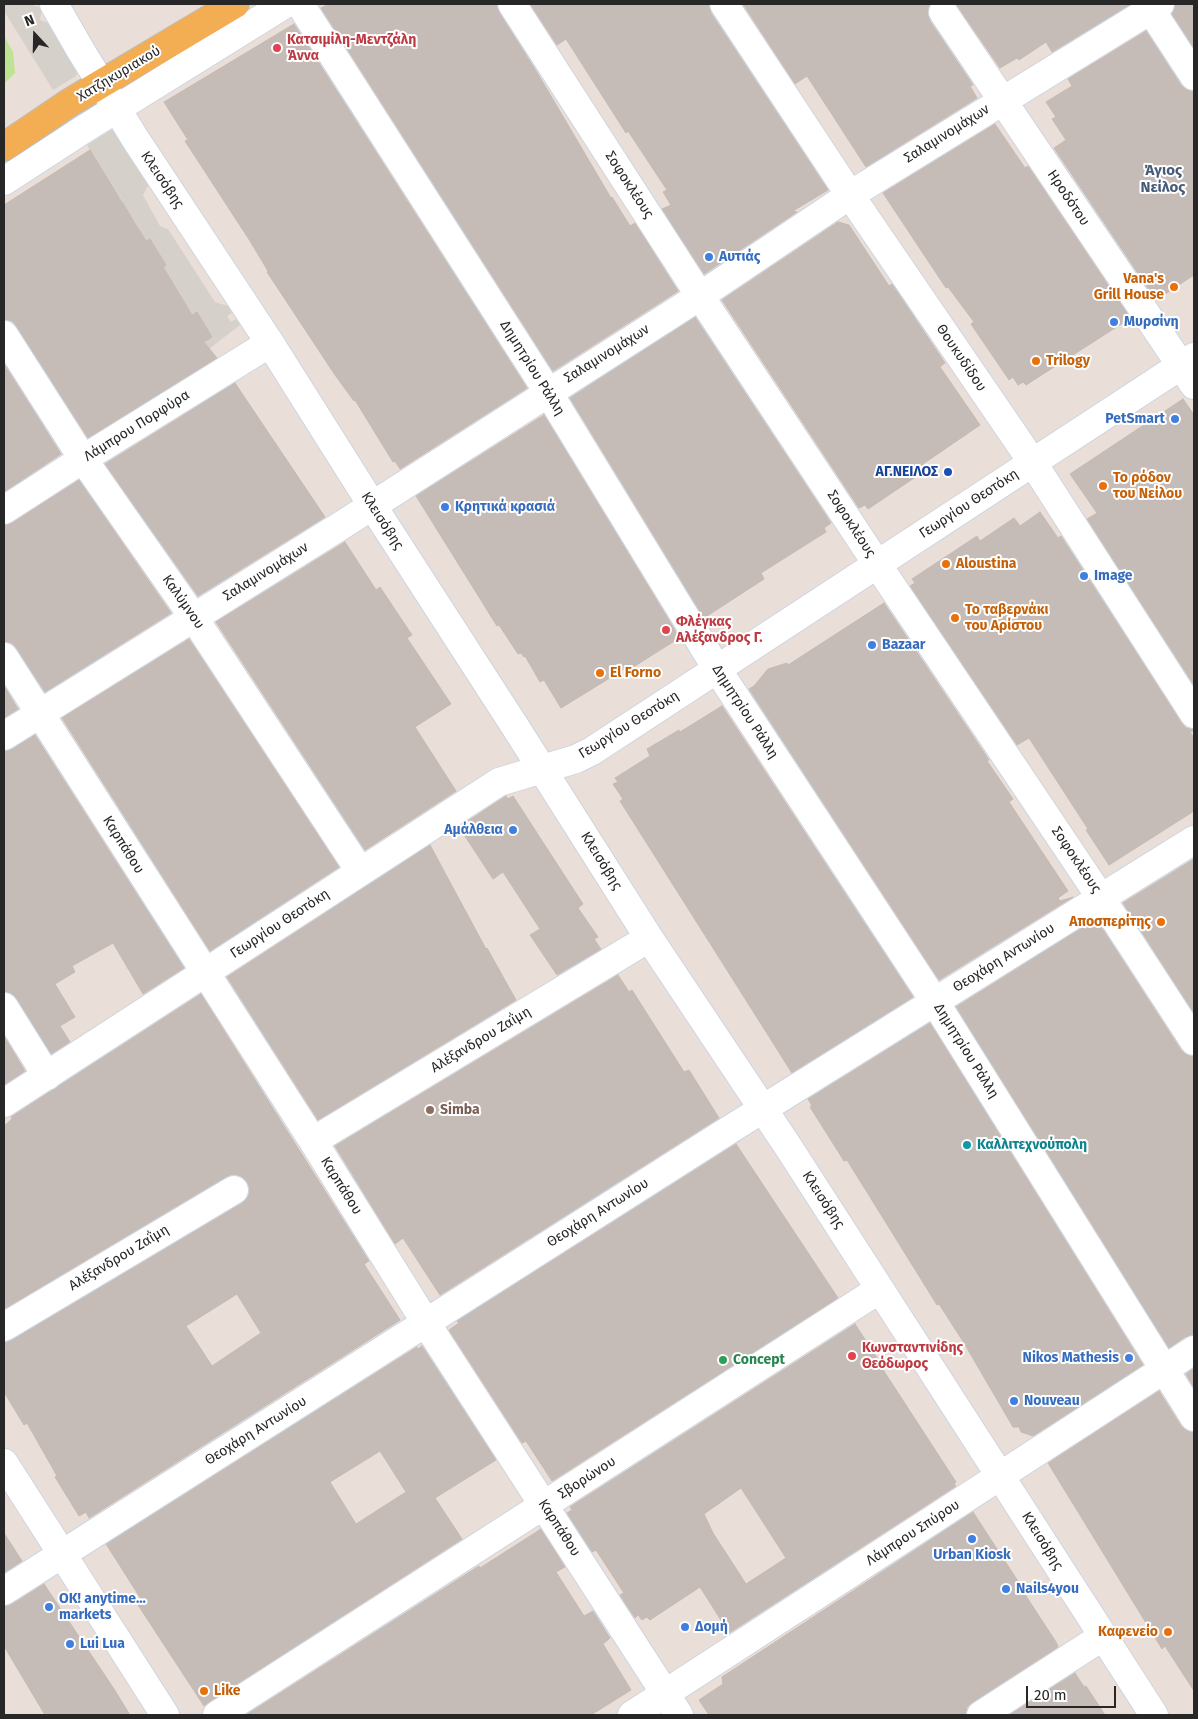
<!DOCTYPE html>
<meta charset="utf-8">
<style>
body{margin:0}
#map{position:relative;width:1198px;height:1719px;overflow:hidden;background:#eadfd8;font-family:"Fira Sans",sans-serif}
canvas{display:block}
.frame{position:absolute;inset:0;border:5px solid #272727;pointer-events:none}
.north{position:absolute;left:10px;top:10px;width:50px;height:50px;-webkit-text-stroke:4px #fff;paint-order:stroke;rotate:339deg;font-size:14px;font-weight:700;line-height:20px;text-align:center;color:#272727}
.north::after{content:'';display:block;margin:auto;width:18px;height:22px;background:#272727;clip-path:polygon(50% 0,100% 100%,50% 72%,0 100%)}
.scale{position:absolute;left:1026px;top:1686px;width:90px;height:22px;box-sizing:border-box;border:2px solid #272727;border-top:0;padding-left:6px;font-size:15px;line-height:18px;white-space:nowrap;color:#272727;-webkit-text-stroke:4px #fff;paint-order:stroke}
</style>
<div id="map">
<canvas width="1198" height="1719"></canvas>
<div class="frame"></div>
<div class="north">N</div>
<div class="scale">20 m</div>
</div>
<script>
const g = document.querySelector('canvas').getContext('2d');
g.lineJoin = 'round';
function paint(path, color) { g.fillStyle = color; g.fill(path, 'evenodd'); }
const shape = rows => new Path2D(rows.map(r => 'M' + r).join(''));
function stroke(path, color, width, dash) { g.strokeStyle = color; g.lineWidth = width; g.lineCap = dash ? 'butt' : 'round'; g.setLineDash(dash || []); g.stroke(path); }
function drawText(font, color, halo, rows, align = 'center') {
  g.font = font + ' "Fira Sans",sans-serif'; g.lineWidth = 4; g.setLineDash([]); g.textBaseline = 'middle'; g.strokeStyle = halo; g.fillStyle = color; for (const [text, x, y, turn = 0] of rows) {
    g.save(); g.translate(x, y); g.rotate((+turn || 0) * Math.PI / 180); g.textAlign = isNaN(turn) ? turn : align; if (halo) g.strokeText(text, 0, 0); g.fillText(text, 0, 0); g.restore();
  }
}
paint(shape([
 [4,36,13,52,15,73,4,84]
]), '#bee392');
paint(shape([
 [4,4,29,4,42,8,40,20,52,24,78,69,76,76,53,90,4,11],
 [116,127,149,184,143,195,160,226,168,229,215,302,228,306,232,313,227,316,231,322,236,319,240,325,209,349,205,342,212,336,197,313,193,315,159,270,166,265,150,239,142,243,137,225,130,214,119,205,123,202,87,145]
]), '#d6d0cb');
const building = shape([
 [329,4,497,4,499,12,538,74,611,198,612,197,630,226,635,223,678,291,553,371,321,8,329,4],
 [530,4,709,4,711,13,828,190,793,211,797,212,704,274,662,209,671,205,663,192,667,190,628,131,626,133,566,39,557,45,530,4],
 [743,4,930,4,927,13,930,21,973,85,970,86,977,98,866,167,807,76,795,84,743,4],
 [956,4,1131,4,1052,52,1046,42,1019,60,1017,58,1000,68,956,4],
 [1176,4,1194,4,1194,48,1172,14,1176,4],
 [294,24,527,388,400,469,395,461,393,462,355,400,354,401,335,375,267,272,268,271,250,241,185,141,188,140,164,102,294,24],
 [1146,31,1181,85,1187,90,1194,92,1194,275,1156,300,1054,148,1066,140,1052,119,1056,117,1046,102,1072,86,1068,79,1146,31],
 [995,124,1025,168,1028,166,1129,316,1125,319,1126,321,1026,385,1023,382,1018,385,1013,377,1009,380,971,324,974,322,948,287,946,288,883,193,995,124],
 [90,150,146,241,150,239,166,265,163,267,192,315,197,312,212,337,204,342,217,358,88,438,17,327,12,321,4,319,4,205,90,150],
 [838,222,849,225,889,286,892,284,945,363,940,367,980,425,923,464,926,470,868,509,865,505,859,508,722,300,838,222],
 [695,317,831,523,824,528,826,532,761,573,764,579,704,618,570,398,695,317],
 [4,364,61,454,4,492,4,364],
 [235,383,325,517,198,596,105,464,235,383],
 [1183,399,1194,415,1194,685,1087,519,1097,513,1070,474,1183,399],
 [544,415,678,635,675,637,676,640,627,671,626,668,561,708,544,680,540,682,525,656,524,657,521,653,518,654,499,625,497,626,416,496,544,415],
 [79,480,171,613,45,692,17,649,12,643,4,641,4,525,12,523,79,480],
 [1040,512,1058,538,1061,536,1181,722,1186,728,1194,730,1190,732,1194,738,1194,811,1109,865,1086,830,1088,829,1029,738,1017,745,910,586,915,583,912,579,977,536,980,541,1014,518,1020,526,1040,512],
 [345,542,376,590,380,587,412,635,407,638,451,704,415,727,456,791,365,850,216,622,345,542],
 [884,603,989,760,987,761,1013,799,1009,802,1068,891,1058,898,1060,901,1073,897,939,980,749,689,754,686,768,669,787,663,788,665,884,603],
 [189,639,339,867,210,951,62,718,189,639],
 [4,686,18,709,4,718,4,686],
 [722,706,913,997,792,1073,620,801,623,799,613,784,618,782,615,778,650,756,647,749,679,730,680,732,722,706],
 [35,735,184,968,143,994,113,943,72,966,75,972,55,984,75,1017,60,1026,70,1042,51,1054,17,999,11,993,4,991,4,752,12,749,35,735],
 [506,796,508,799,513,796,583,904,578,908,598,937,594,939,601,949,557,975,530,935,540,929,503,872,493,879,459,827,506,796],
 [430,845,486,949,487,948,516,1000,318,1120,227,977,430,845],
 [1194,859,1194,1013,1123,903,1194,859],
 [1096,919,1181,1050,1187,1055,1194,1057,1194,1335,1185,1337,1169,1348,956,1007,1096,919],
 [618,975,629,992,632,990,684,1072,689,1070,719,1118,440,1295,403,1238,395,1244,335,1146,618,975],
 [201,994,369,1261,364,1264,400,1320,89,1518,86,1512,79,1516,55,1477,57,1476,27,1423,24,1425,4,1392,4,1343,12,1340,242,1203,248,1197,250,1189,247,1182,241,1176,233,1174,226,1177,4,1309,4,1126,12,1119,11,1117,201,994],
 [237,1294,261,1333,212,1366,186,1326,237,1294],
 [930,1023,1143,1365,1033,1436,1021,1432,1019,1427,1013,1427,964,1343,939,1304,937,1305,847,1160,844,1161,810,1107,812,1106,808,1099,930,1023],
 [4,1036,25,1071,4,1085,4,1036],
 [736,1144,838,1298,552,1481,526,1441,522,1443,449,1330,459,1323,457,1321,736,1144],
 [855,1324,879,1361,878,1362,956,1482,954,1484,956,1486,729,1633,700,1587,650,1620,647,1617,642,1620,638,1615,635,1618,620,1595,624,1593,596,1550,592,1552,567,1513,572,1510,570,1507,855,1324],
 [741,1488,786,1558,746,1584,713,1533,704,1514,741,1488],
 [422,1346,496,1460,435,1498,462,1539,209,1702,204,1706,136,1602,141,1599,106,1544,417,1347,418,1349,422,1346],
 [380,1451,406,1492,356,1524,330,1482,380,1451],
 [1194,1368,1194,1388,1186,1374,1194,1368],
 [1159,1391,1181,1426,1187,1431,1194,1433,1194,1691,1165,1646,1162,1649,1048,1463,1159,1391],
 [973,1512,1025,1592,1024,1593,1056,1642,1058,1647,973,1702,967,1707,965,1715,709,1715,699,1700,723,1684,722,1677,973,1512],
 [541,1529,565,1567,556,1572,584,1616,593,1611,610,1638,603,1644,631,1690,591,1715,246,1715,479,1566,480,1568,541,1529],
 [4,1533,22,1561,4,1573,4,1533],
 [44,1584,114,1689,130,1715,45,1715,4,1646,4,1606,12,1604,44,1584],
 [1075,1673,1084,1687,1086,1686,1105,1715,1009,1715,1075,1673]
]);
paint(building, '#c5bcb8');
stroke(building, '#c5bab2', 1);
const minor = shape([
 [54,4,81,51,136,140,270,343,372,505,516,728,649,938,789,1148,1154,1715],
 [300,4,548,392,717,669,935,1002,1194,1417],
 [512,4,700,296,877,564,1101,898,1194,1041],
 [724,4,850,195,1033,463,1194,714],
 [1147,4,1194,76],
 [943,12,1194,385],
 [4,181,84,129,285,4],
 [4,335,83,459,194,618,360,871],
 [4,510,83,459,270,343],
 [4,657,313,1141,426,1323,679,1715],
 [4,736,342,525,700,296,850,195,1160,4],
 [4,1007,47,1076],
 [4,1103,499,782,576,759,592,751,1194,357],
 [313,1141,649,938],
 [4,1327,234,1190],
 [4,1463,165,1715],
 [4,1591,729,1130,1194,840],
 [217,1715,880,1289],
 [632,1715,1194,1350],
 [981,1715,1102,1637]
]);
const major = shape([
 [4,147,69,103,235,4]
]);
stroke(minor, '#cdd5e1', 30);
stroke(major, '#bebebe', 30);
stroke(minor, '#fff', 28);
stroke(major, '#f3ae54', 28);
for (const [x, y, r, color] of [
 [277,48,5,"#e0444e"],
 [709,257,5,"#3f7fe0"],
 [1174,287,5,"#e8710a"],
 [1114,322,5,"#3f7fe0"],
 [1036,361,5,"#e8710a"],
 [1175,419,5,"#3f7fe0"],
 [948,472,5,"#1a4fb4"],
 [1103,486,5,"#e8710a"],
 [445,507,5,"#3f7fe0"],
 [946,564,5,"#e8710a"],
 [1084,576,5,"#3f7fe0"],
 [955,618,5,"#e8710a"],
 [666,630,5,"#e0444e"],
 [872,645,5,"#3f7fe0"],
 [600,673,5,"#e8710a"],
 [513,830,5,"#3f7fe0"],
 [1161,922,5,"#e8710a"],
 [430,1110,5,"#8d6e63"],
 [967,1145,5,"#0f9aa8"],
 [852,1356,5,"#e0444e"],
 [1129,1358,5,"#3f7fe0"],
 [723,1360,5,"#2e9e5b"],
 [1014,1401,5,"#3f7fe0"],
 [972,1539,5,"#3f7fe0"],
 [1006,1589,5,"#3f7fe0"],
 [49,1607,5,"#3f7fe0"],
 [685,1627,5,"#3f7fe0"],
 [1168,1632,5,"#e8710a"],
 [70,1644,5,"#3f7fe0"],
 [204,1691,5,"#e8710a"]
]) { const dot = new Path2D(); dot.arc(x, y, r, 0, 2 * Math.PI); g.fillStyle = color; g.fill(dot); stroke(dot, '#fff', 2); }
drawText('bold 14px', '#be3a42', '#fff', [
 ["Κατσιμίλη-Μεντζάλη",287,40],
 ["Άννα",287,56],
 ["Φλέγκας",676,622],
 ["Αλέξανδρος Γ.",676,638],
 ["Κωνσταντινίδης",862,1348],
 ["Θεόδωρος",862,1364]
], 'left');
drawText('14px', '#272727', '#fff', [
 ["Χατζηκυριακού",119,74,-31],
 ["Σαλαμινομάχων",947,134,-32],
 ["Κλεισόβης",162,180,56],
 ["Σοφοκλέους",629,185,57],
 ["Ηροδότου",1068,198,56],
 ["Σαλαμινομάχων",607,354,-32],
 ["Θουκυδίδου",961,358,56],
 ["Δημητρίου Ράλλη",532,368,58],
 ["Λάμπρου Πορφύρα",137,426,-32],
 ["Γεωργίου Θεοτόκη",969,504,-33],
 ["Κλεισόβης",382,521,57],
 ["Σοφοκλέους",851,524,57],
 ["Σαλαμινομάχων",266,572,-32],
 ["Καλύμνου",183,602,55],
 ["Δημητρίου Ράλλη",745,712,57],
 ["Γεωργίου Θεοτόκη",629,725,-32],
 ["Καρπάθου",123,845,58],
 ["Σοφοκλέους",1076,860,56],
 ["Κλεισόβης",601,861,58],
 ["Γεωργίου Θεοτόκη",280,924,-33],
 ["Θεοχάρη Αντωνίου",1004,958,-32],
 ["Αλέξανδρου Ζαΐμη",481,1040,-31],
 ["Δημητρίου Ράλλη",966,1051,58],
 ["Καρπάθου",341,1186,58],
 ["Κλεισόβης",823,1200,57],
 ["Θεοχάρη Αντωνίου",598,1213,-32],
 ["Αλέξανδρου Ζαΐμη",119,1258,-31],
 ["Θεοχάρη Αντωνίου",256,1431,-32],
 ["Σβορώνου",587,1478,-33],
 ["Καρπάθου",559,1528,57],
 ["Λάμπρου Σπύρου",913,1533,-33],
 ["Κλεισόβης",1042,1541,58]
]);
drawText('bold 14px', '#366cbe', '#fff', [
 ["Αυτιάς",719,257],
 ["Μυρσίνη",1124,322],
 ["PetSmart",1165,419,"right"],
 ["Κρητικά κρασιά",455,507],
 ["Image",1094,576],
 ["Bazaar",882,645],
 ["Αμάλθεια",503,830,"right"],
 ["Nikos Mathesis",1119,1358,"right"],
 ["Nouveau",1024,1401],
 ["Urban Kiosk",972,1555,"center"],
 ["Nails4you",1016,1589],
 ["OK! anytime...",59,1599],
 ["markets",59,1615],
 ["Δομή",695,1627],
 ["Lui Lua",80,1644]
], 'left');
drawText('bold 14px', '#c56008', '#fff', [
 ["Vana's",1164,279,"right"],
 ["Grill House",1164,295,"right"],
 ["Trilogy",1046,361],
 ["Το ρόδον",1113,478],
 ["του Νείλου",1113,494],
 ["Aloustina",956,564],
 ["Το ταβερνάκι",965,610],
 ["του Αρίστου",965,626],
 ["El Forno",610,673],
 ["Αποσπερίτης",1151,922,"right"],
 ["Καφενείο",1158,1632,"right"],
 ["Like",214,1691]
], 'left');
drawText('bold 14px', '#164399', '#fff', [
 ["ΑΓ.ΝΕΙΛΟΣ",938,472]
], 'right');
drawText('bold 14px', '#785e54', '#fff', [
 ["Simba",440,1110]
], 'left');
drawText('bold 14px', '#0d838f', '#fff', [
 ["Καλλιτεχνούπολη",977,1145]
], 'left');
drawText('bold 14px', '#27864d', '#fff', [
 ["Concept",733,1360]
], 'left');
drawText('bold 15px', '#475a78', '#fff', [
 ["Άγιος",1163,171],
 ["Νείλος",1163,188]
]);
</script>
